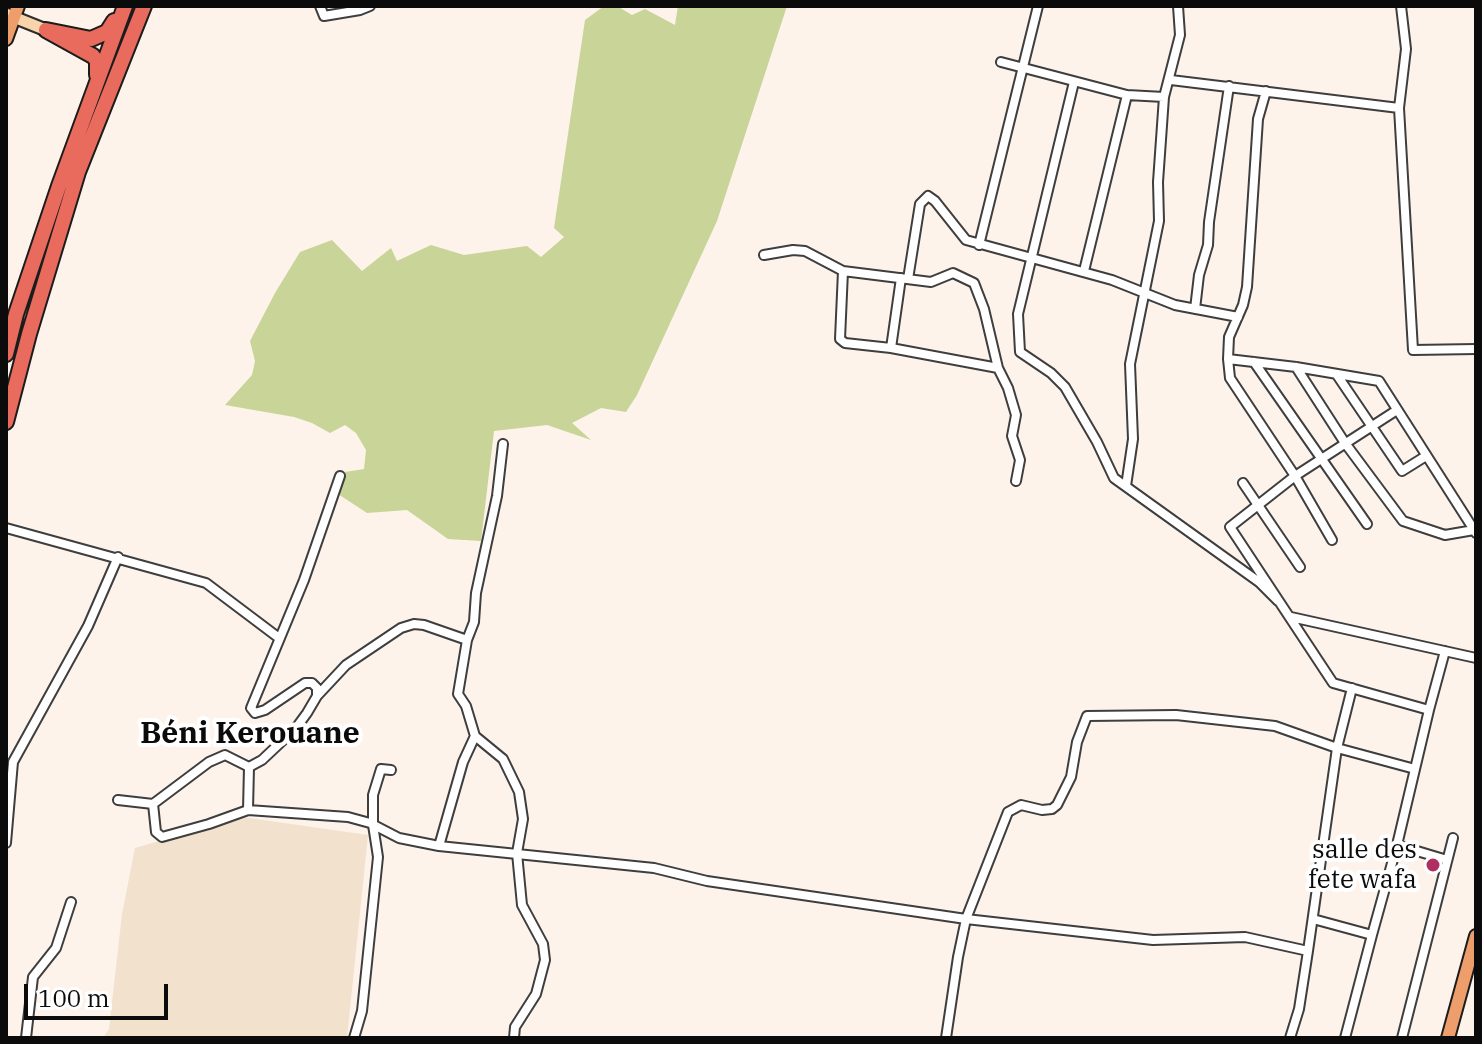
<!DOCTYPE html>
<meta charset="utf-8">
<style>
body{margin:0}
#map{position:relative;width:1482px;height:1044px;overflow:hidden;background:#fdf3ea;font-family:"IBM Plex Serif",serif}
canvas{display:block}
.frame{position:absolute;inset:0;border:8px solid #0b0b0b;pointer-events:none}
.scale{position:absolute;left:24px;top:984px;width:144px;height:36px;box-sizing:border-box;border:4px solid #0b0b0b;border-top:0;padding-left:10px;font-size:24px;line-height:28px;white-space:nowrap;color:#0b0b0b;-webkit-text-stroke:6px #fff;paint-order:stroke}
</style>
<div id="map">
<canvas width="1482" height="1044"></canvas>
<div class="frame"></div>
<div class="scale">100 m</div>
</div>
<script>
const g = document.querySelector('canvas').getContext('2d');
g.lineJoin = 'round';
function paint(path, color) { g.fillStyle = color; g.fill(path, 'evenodd'); }
const shape = rows => new Path2D(rows.map(r => 'M' + r).join(''));
function stroke(path, color, width, dash) { g.strokeStyle = color; g.lineWidth = width; g.lineCap = dash ? 'butt' : 'round'; g.setLineDash(dash || []); g.stroke(path); }
function drawText(font, color, halo, rows, align = 'center') {
  g.font = font + ' "IBM Plex Serif",serif'; g.lineWidth = 8; g.setLineDash([]); g.textBaseline = 'middle'; g.strokeStyle = halo; g.fillStyle = color; for (const [text, x, y, turn = 0] of rows) {
    g.save(); g.translate(x, y); g.rotate((+turn || 0) * Math.PI / 180); g.textAlign = isNaN(turn) ? turn : align; if (halo) g.strokeText(text, 0, 0); g.fillText(text, 0, 0); g.restore();
  }
}
paint(shape([
 [242,817,368,835,347,1038,103,1038,109,1029,122,914,135,848]
]), '#f1e1cd');
paint(shape([
 [604,6,617,6,632,15,645,9,675,25,678,6,787,6,717,221,637,395,626,412,601,408,572,423,591,440,547,425,494,431,481,541,448,539,407,510,367,513,338,494,345,472,364,469,366,450,356,433,345,425,330,433,312,423,294,417,225,405,252,375,255,361,250,341,275,293,300,252,332,240,362,271,391,248,397,261,431,245,464,255,527,246,541,257,564,237,554,228,585,20]
]), '#c8d498');
const street = shape([
 [320,6,324,16,360,10,370,6],
 [1001,62,1127,95,1164,97],
 [1171,80,1399,108,1413,350,1476,349],
 [1074,82,1018,314,1020,352,1051,373,1065,387,1097,442,1114,478,1259,582,1278,601],
 [1266,91,1258,119,1247,287,1243,305,1229,337,1228,359,1296,367,1379,381,1476,533],
 [1399,108,1406,49,1401,6],
 [979,245,1038,6],
 [764,255,793,250,805,251,843,271,931,282,953,273,974,283,984,309,998,368,1008,388,1016,415,1012,436,1020,460,1016,481],
 [843,271,840,339,845,343,891,348,998,368],
 [1084,271,1127,95],
 [908,279,920,204,928,196,935,201,966,240,1112,280,1175,305,1238,317],
 [1195,309,1199,275,1208,245,1209,222,1229,86],
 [891,348,901,278],
 [1228,359,1230,378,1295,476,1332,540],
 [1254,362,1367,524],
 [1296,367,1345,443,1403,521,1445,535,1474,530],
 [1337,375,1402,471,1426,456],
 [1397,410,1295,476,1230,527,1333,683,1429,710,1397,845,1447,860],
 [503,444,497,496,476,593,474,622,467,640,458,694,466,706,475,736,503,759,519,792,523,819,517,853,522,905,543,944,545,960,536,994,515,1027,514,1038],
 [1243,483,1300,567],
 [1126,486,1133,439,1130,364,1159,221,1158,182,1164,97,1180,35,1178,6],
 [6,528,206,583,279,638],
 [1291,617,1476,658],
 [317,696,346,665,401,628,414,624,424,625,467,640],
 [1429,710,1445,651],
 [118,800,153,804,209,762,225,755,249,767,262,760,296,728,307,713,317,696,317,688,312,683,305,683,265,710,255,713,251,708,304,580,340,476],
 [153,804,156,832,162,837,209,824,248,810,348,817,370,823,399,838,439,846,654,868,707,881,966,919,1153,940,1245,937,1308,951],
 [248,810,249,767],
 [6,843,13,762,88,626,118,557],
 [439,846,463,762,475,736],
 [1313,919,1372,935,1345,1038],
 [1372,935,1397,845],
 [26,1038,33,977,56,948,71,902],
 [354,1038,362,1011,378,857,373,825,373,795,381,769,391,770],
 [946,1038,958,957,966,919,1008,812,1021,805,1042,810,1052,809,1057,805,1071,777,1077,742,1087,716,1176,715,1275,726,1337,748,1352,688],
 [1290,1038,1299,1009,1308,951,1337,748,1415,769],
 [1402,1038,1453,838]
]);
const secondary = shape([
 [6,14,46,30]
]);
const primary = shape([
 [6,39,18,6],
 [1448,1038,1476,936]
]);
const highway = shape([
 [97,75,97,61,93,56,46,30,91,39,107,32,114,21],
 [6,354,16,314,59,186,125,6],
 [6,422,29,334,78,172,144,6]
]);
stroke(street, '#3e3e3e', 12);
stroke(secondary, '#2d2d2d', 15);
stroke(primary, '#1c1c1c', 16);
stroke(highway, '#1c1c1c', 18);
stroke(street, '#fff', 8);
stroke(secondary, '#f8d4aa', 11);
stroke(primary, '#ed9e6a', 12);
stroke(highway, '#e86b5d', 14);
for (const [x, y, r, color] of [
 [1433,865,8,"#af2f63"]
]) { const dot = new Path2D(); dot.arc(x, y, r, 0, 2 * Math.PI); g.fillStyle = color; g.fill(dot); stroke(dot, '#fff', 3); }
drawText('26px', '#0b0b0b', '#fff', [
 ["salle des",1417,850],
 ["fete wafa",1417,880]
], 'right');
drawText('bold 30px', '#0b0b0b', '#fff', [
 ["Béni Kerouane",250,734]
]);
</script>
